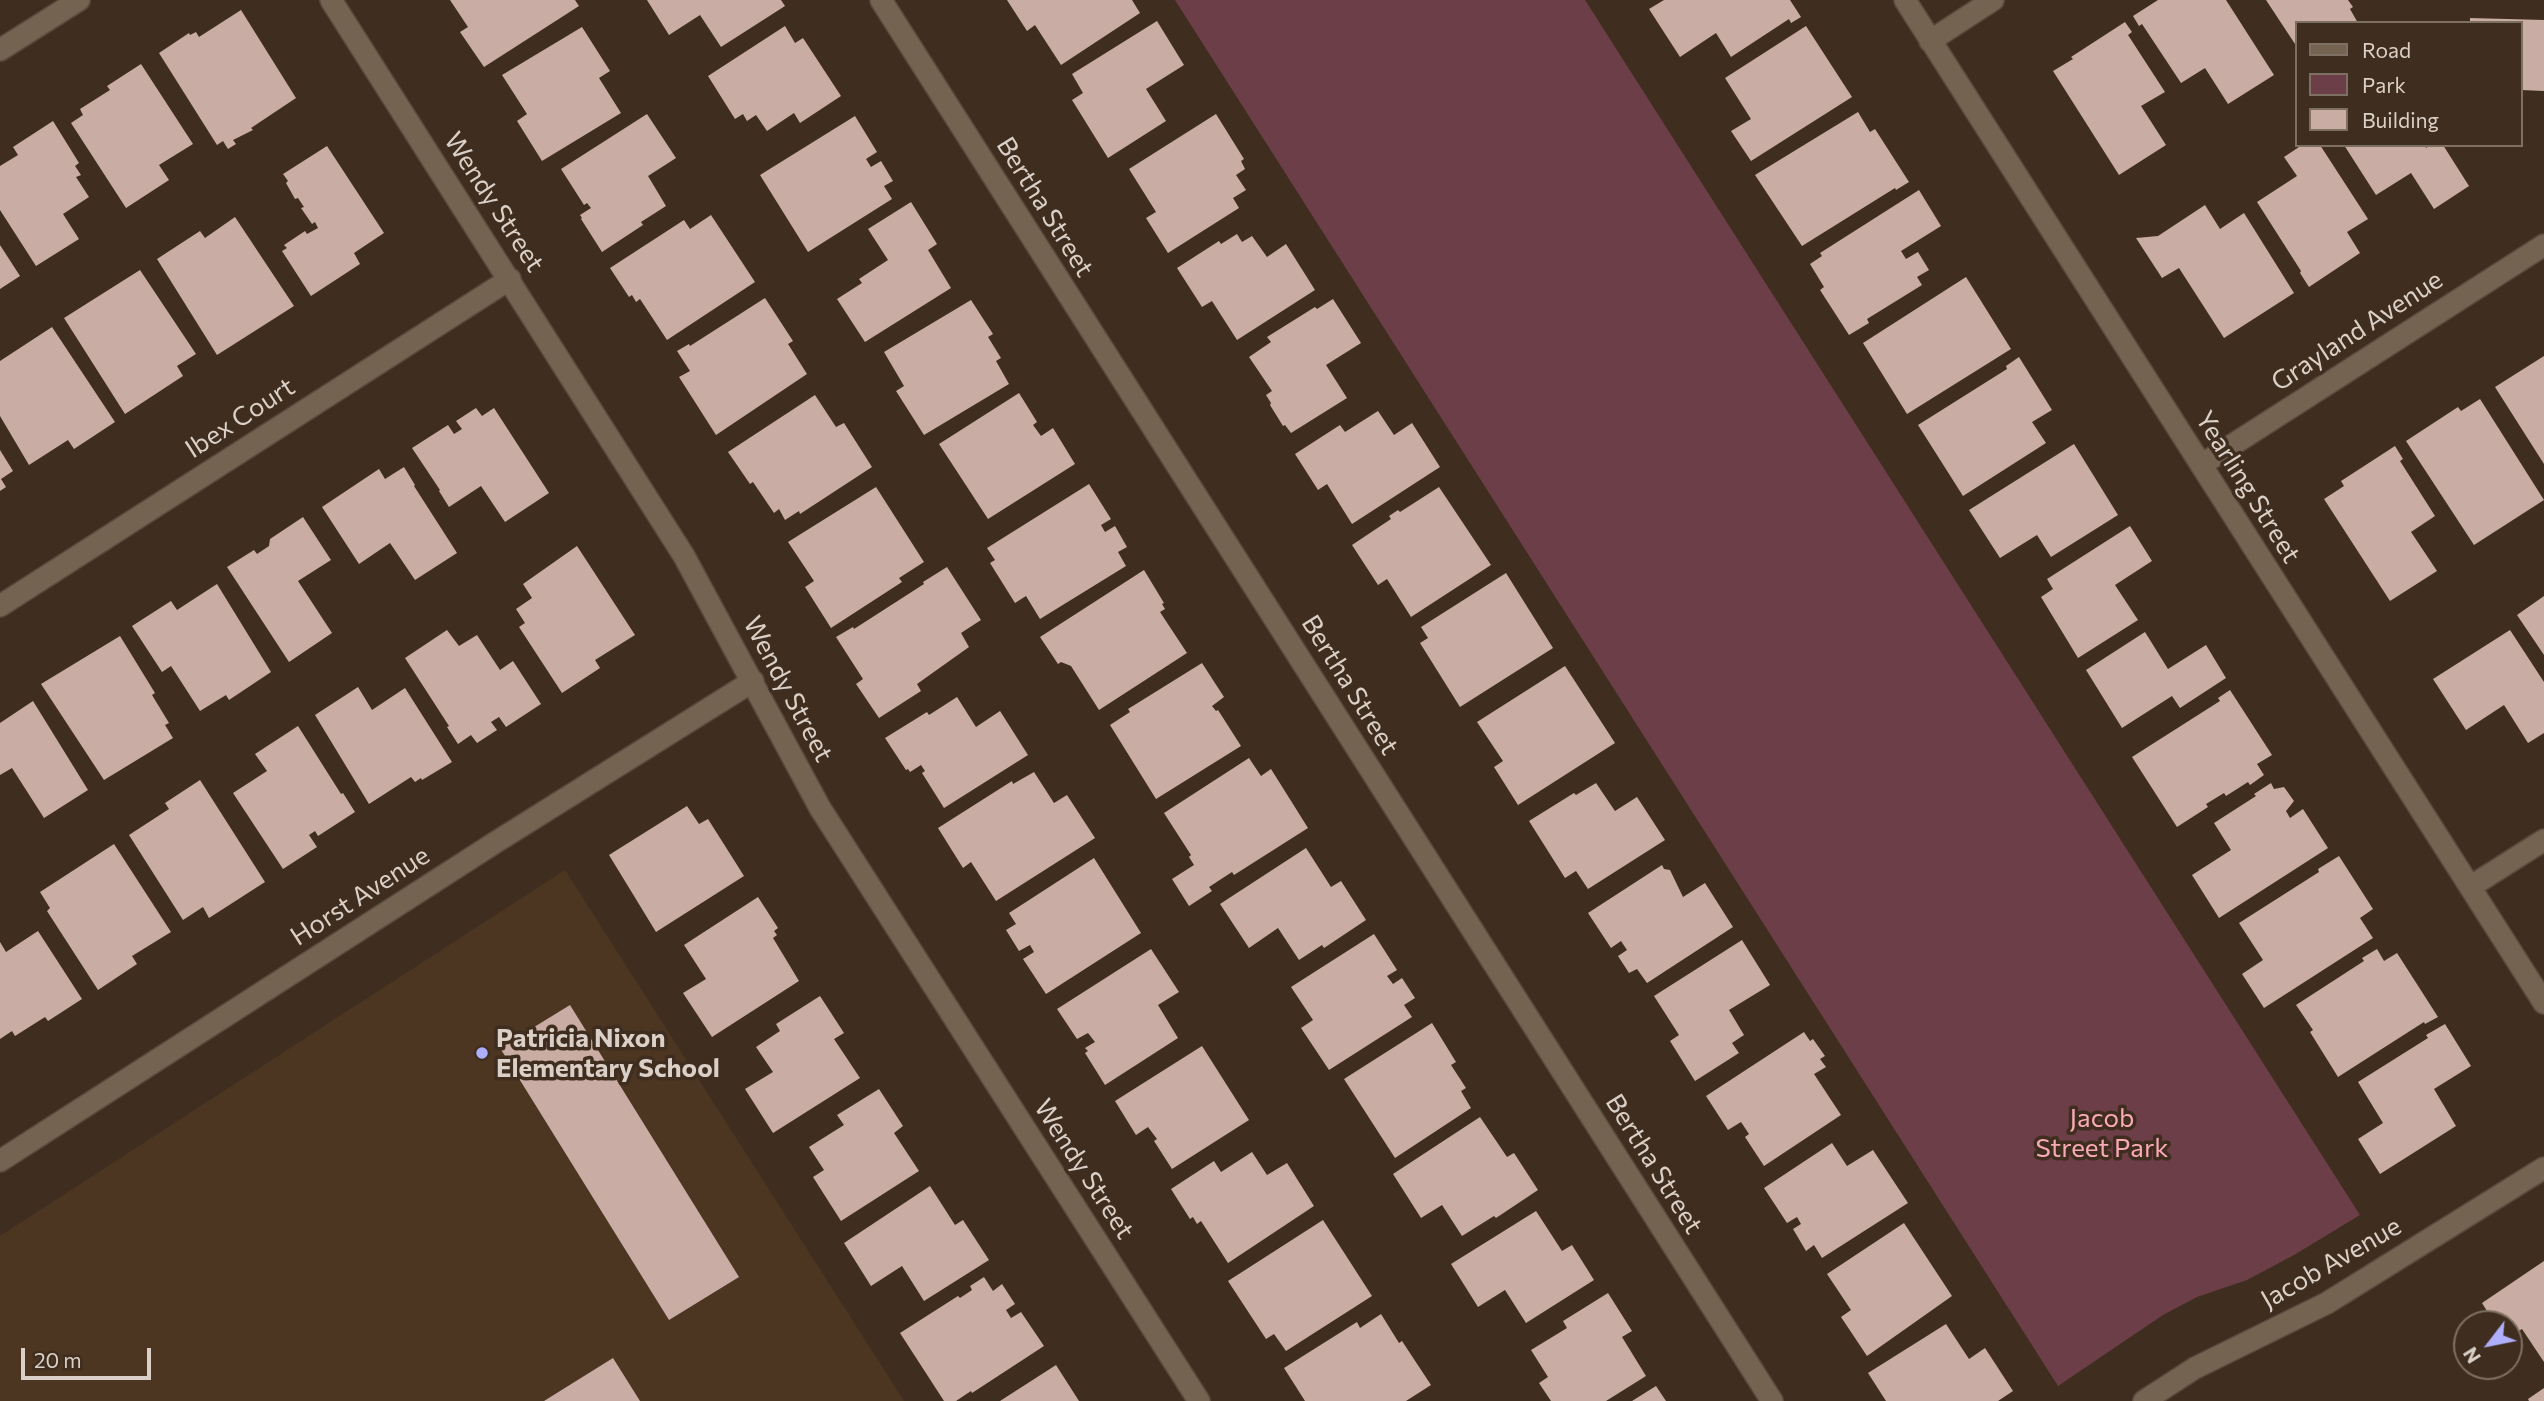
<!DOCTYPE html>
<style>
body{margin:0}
#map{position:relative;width:2544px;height:1401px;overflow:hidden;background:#3f2e1f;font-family:Commissioner,sans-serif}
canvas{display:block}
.legend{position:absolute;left:2295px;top:21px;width:228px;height:126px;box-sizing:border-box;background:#3f2e1f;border:2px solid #7d6f62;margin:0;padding:9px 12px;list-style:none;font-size:21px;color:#dbd0c7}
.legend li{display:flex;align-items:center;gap:14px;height:35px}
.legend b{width:35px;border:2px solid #7d6f62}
.north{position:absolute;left:2453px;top:1310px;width:70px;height:70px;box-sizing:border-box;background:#3f2e1f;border:2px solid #7d6f62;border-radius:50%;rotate:238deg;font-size:19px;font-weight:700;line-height:28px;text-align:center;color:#dbd0c7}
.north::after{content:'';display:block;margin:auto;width:24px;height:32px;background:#afaefa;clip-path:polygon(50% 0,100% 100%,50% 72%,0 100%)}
.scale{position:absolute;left:21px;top:1348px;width:130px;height:32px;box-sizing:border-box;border:4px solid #dbd0c7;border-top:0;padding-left:9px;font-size:21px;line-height:24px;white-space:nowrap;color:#dbd0c7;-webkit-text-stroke:5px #3f2e1f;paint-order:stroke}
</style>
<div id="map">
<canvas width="2544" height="1401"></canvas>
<ul class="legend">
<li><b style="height:9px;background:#756352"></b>Road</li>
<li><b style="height:19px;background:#6c3e47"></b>Park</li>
<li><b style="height:19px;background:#c9ada5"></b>Building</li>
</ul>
<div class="north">N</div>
<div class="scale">20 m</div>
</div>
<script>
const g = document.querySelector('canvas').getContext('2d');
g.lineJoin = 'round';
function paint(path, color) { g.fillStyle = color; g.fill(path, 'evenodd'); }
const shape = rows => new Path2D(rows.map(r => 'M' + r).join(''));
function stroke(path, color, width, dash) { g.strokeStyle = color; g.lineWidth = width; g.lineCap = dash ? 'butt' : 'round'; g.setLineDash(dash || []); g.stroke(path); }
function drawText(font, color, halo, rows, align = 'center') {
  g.font = font + ' Commissioner,sans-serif'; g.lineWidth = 7; g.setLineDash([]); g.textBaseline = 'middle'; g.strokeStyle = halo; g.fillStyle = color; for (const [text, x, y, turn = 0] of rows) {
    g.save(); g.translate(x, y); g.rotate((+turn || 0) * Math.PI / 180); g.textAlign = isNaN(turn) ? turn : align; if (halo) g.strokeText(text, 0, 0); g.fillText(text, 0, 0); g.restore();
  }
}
paint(shape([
 [565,870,904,1401,0,1401,0,1236]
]), '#4c3622');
paint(shape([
 [1175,0,1585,0,2360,1215,2294,1255,2247,1280,2197,1297,2163,1315,2058,1386]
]), '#6c3e47');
paint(shape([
 [450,0,575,0,579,6,484,67,460,32,468,27],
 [647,0,781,0,785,6,721,47,700,15,669,35],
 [1007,0,1132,0,1140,13,1061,65,1035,25,1027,31],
 [1664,0,1790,0,1801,17,1791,23,1789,19,1731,57,1716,33,1680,57,1649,9],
 [2158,0,2226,0,2274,75,2228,104,2205,68,2181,83,2142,24,2139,26,2133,16],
 [2266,0,2348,0,2353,7,2350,9,2358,23,2297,23,2297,42,2295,44],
 [241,10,296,98,251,128,253,130,233,140,236,144,228,149,223,141,217,145,159,53,189,33,190,35,196,32,199,37],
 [2470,18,2544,20,2544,91,2521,90,2521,23,2470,23],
 [1157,21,1184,65,1146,89,1166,121,1108,158,1072,100,1083,93,1072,74],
 [2125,22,2132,32,2128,35,2165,92,2141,106,2166,145,2119,175,2053,71,2073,59,2071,57],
 [785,26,795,43,803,38,841,96,800,123,794,113,767,131,756,115,747,121,743,114,735,119,708,76],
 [1806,26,1852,97,1751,161,1731,131,1751,119,1725,78],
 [582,27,610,71,599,78,621,113,542,161,517,121,527,114,502,75],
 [141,64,193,144,159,165,169,180,126,208,71,123,83,115,80,109,110,90,107,86],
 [1858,112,1870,132,1875,129,1909,182,1896,190,1895,188,1802,246,1755,175],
 [647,114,676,158,648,176,666,206,641,222,643,225,602,252,581,219,582,218,580,215,591,208,587,203,584,205,561,169],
 [1216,114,1244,159,1241,161,1245,169,1236,175,1246,190,1233,198,1239,208,1168,253,1146,218,1156,212,1129,169],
 [855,116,877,152,866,159,871,167,881,161,893,181,884,186,892,199,808,252,760,175],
 [53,121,79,163,75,166,81,175,76,177,89,197,63,214,79,239,36,266,0,210,0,166,18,155,13,147],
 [2302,145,2320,145,2368,219,2347,232,2360,253,2309,287,2300,273,2301,271,2257,202,2297,176,2284,157],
 [2344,145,2425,145,2426,148,2430,145,2443,145,2469,186,2434,209,2411,173,2376,195],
 [327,146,384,233,354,253,360,264,311,296,282,251,287,248,284,245,305,231,307,234,318,228,315,222,312,224,301,208,304,207,298,198,295,199,286,183,288,181,283,174],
 [1919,190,1941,226,1901,251,1906,259,1918,252,1929,270,1917,277,1922,285,1867,319,1869,323,1849,335,1820,290,1824,287,1810,264,1822,256,1820,253],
 [911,202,937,244,928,250,951,288,865,342,837,299,862,283,859,279,888,260,868,229],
 [2205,205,2220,229,2244,213,2294,293,2224,338,2179,268,2162,278,2136,238,2158,236],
 [711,215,755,282,667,340,640,299,636,302,632,295,629,297,610,268,684,220,690,229],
 [235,217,294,306,217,355,157,259,200,231,205,238],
 [1237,234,1242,242,1252,236,1267,257,1286,244,1315,290,1237,340,1212,301,1202,307,1177,268,1219,241,1221,244],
 [0,245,20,276,0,289],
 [140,270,196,354,177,366,183,376,125,414,64,318],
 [1966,277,2011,349,1907,414,1863,343],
 [765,298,793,341,788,344,807,374,716,435,679,377,690,371,677,351,689,344,690,346],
 [1333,299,1361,343,1326,365,1347,398,1291,433,1285,425,1283,426,1270,405,1271,403,1266,395,1272,391,1249,357,1271,342,1267,337,1315,307,1317,309],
 [971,300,993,334,988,337,1001,358,996,361,1009,384,924,435,896,391,904,386,884,352],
 [52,327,115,422,74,449,68,440,29,465,0,416,0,361],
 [2544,356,2544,464,2495,387],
 [2019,357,2052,410,2032,422,2046,443,1963,496,1918,425,2007,369,2006,366],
 [1019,393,1037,422,1033,425,1041,436,1053,428,1075,464,988,519,939,444],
 [815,395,836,427,844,423,872,467,800,514,799,511,785,520,779,509,774,513,753,482,750,484,728,452],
 [2480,399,2544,500,2474,545,2406,441,2458,407,2461,411],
 [476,408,482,416,494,408,549,493,505,522,481,486,449,507,439,491,440,490,412,448,448,425,454,434,462,429,456,421],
 [1378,411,1394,435,1412,423,1440,467,1352,524,1327,484,1318,490,1295,454,1340,425,1345,432],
 [2074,444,2118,515,2051,557,2037,535,2000,558,1969,510],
 [2395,446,2403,459,2400,461,2435,516,2411,532,2437,571,2390,601,2324,499,2344,486,2341,481],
 [0,450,13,471,1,479,6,487,0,491],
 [404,467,415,485,414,486,457,553,415,580,390,543,359,564,322,507,379,469,385,479],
 [1089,484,1111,519,1101,525,1105,532,1115,526,1127,547,1118,552,1126,566,1040,619,1026,596,1015,603,990,563,995,560,987,548],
 [876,487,924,562,899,578,902,582,831,628,805,587,814,581,788,542],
 [1439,487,1491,565,1411,617,1387,579,1378,585,1352,545,1391,519,1389,516,1398,510,1400,512],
 [303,517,331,560,298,581,332,633,289,662,227,567,254,550,257,554,269,546,270,539],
 [2130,526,2152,561,2115,585,2138,620,2078,658,2041,597,2053,589,2047,579],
 [577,546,635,635,595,660,600,668,562,693,519,627,525,623,516,609,532,598,523,584],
 [947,567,981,620,961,633,969,647,917,684,921,691,879,718,856,684,863,679,836,637,853,627,854,629,924,584,923,582],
 [1144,570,1164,603,1162,604,1165,609,1160,612,1187,653,1099,710,1071,666,1061,662,1058,664,1040,637],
 [1506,573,1553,648,1460,707,1420,643,1428,638,1421,627],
 [217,584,271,672,229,700,226,695,200,711,171,666,162,672,132,626,171,601,177,610],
 [2544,596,2544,655,2517,615],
 [447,630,459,646,477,635,500,670,513,661,541,704,506,727,499,717,491,722,497,730,477,743,471,735,458,744,447,727,449,726,405,658],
 [2510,630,2544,682,2544,733,2528,743,2504,705,2466,730,2433,679],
 [2145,632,2168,669,2206,645,2226,678,2180,708,2172,696,2122,728,2086,670],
 [120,636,155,693,152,695,169,723,165,725,173,738,104,780,41,684],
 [1202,663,1224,697,1212,706,1216,711,1218,710,1241,746,1156,799,1110,725,1130,712,1128,709],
 [1565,666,1615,743,1518,805,1494,767,1503,761,1477,722],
 [358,687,372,710,405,688,452,762,422,780,421,778,415,782,411,777,369,804,315,715],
 [2230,690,2272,755,2257,764,2264,775,2250,785,2248,782,2226,796,2224,793,2206,804,2208,807,2177,827,2132,757,2220,701,2218,698],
 [957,697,976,727,1000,711,1028,755,944,808,922,773,925,771,921,765,910,772,908,769,906,770,885,738,927,712,929,715],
 [33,701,88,790,44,818,12,768,0,775,0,723],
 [298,726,341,794,343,793,355,812,318,836,315,831,309,835,317,847,283,869,233,793,267,771,255,754],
 [1249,758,1261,776,1271,769,1308,828,1234,875,1232,872,1209,887,1212,891,1189,906,1172,879,1194,865,1189,857,1191,855,1164,813],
 [1034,772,1054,803,1067,795,1095,838,996,901,971,862,963,868,938,828,1012,781,1013,784],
 [200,780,265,882,209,918,203,907,183,920,129,835,169,809,165,803],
 [1596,783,1615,811,1637,797,1665,840,1588,889,1576,871,1565,878,1529,821,1574,793,1576,795],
 [2271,783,2274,789,2284,787,2294,801,2286,811,2290,818,2303,809,2328,848,2219,918,2192,875,2231,850,2214,823,2256,796,2254,794],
 [687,806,699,824,708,819,744,876,656,932,609,855],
 [114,844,171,932,132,956,137,964,98,990,47,911,50,908,40,892],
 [1306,848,1331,887,1341,881,1366,920,1324,948,1322,945,1299,960,1278,928,1249,948,1220,904],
 [2339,856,2373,909,2360,918,2373,938,2264,1008,2242,974,2263,960,2239,923,2319,872,2318,869],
 [1094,858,1141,933,1046,994,1023,959,1034,952,1030,945,1019,951,1006,930,1016,924,1009,913],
 [1662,865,1664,869,1670,870,1683,897,1705,883,1733,927,1647,983,1637,969,1629,973,1618,956,1627,950,1621,941,1611,948,1588,913],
 [758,897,778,928,774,931,777,935,773,938,799,981,712,1037,683,993,706,979,684,945],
 [38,931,82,999,48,1021,45,1017,15,1036,12,1031,0,1039,0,942,6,952],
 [1374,934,1397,970,1387,976,1393,984,1402,978,1415,998,1404,1005,1412,1017,1329,1070,1301,1028,1313,1020,1291,987],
 [1742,940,1770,985,1729,1010,1744,1035,1732,1043,1739,1053,1695,1081,1670,1041,1679,1035,1654,996],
 [1151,949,1179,992,1158,1005,1178,1038,1105,1085,1085,1053,1088,1051,1085,1048,1095,1042,1088,1033,1077,1039,1057,1009],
 [2377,949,2384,961,2397,953,2438,1017,2425,1024,2424,1022,2338,1077,2310,1032,2313,1030,2296,1005,2364,961,2362,958],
 [820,996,844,1033,834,1039,860,1078,773,1133,745,1089,773,1072,756,1047,780,1031,776,1024],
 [570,1005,739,1277,669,1320,500,1048],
 [1432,1023,1456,1062,1451,1065,1466,1088,1461,1091,1471,1108,1395,1158,1344,1079],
 [2445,1024,2471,1066,2434,1089,2456,1126,2380,1174,2358,1139,2383,1123,2358,1082,2428,1038,2426,1035],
 [1804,1032,1810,1041,1813,1039,1825,1056,1820,1059,1826,1067,1814,1074,1841,1115,1764,1166,1745,1137,1749,1134,1741,1122,1728,1130,1706,1096],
 [1202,1046,1249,1120,1172,1169,1154,1141,1157,1139,1148,1127,1136,1135,1115,1101],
 [879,1089,903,1126,894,1133,919,1171,841,1221,813,1177,824,1170,809,1147,844,1125,837,1115],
 [1480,1117,1507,1157,1514,1153,1538,1190,1496,1218,1494,1216,1462,1236,1442,1205,1421,1218,1393,1174],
 [1832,1143,1847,1166,1873,1150,1908,1203,1822,1258,1814,1245,1806,1251,1793,1229,1801,1224,1797,1217,1787,1223,1764,1188],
 [1252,1152,1267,1175,1287,1163,1314,1206,1228,1263,1201,1221,1197,1224,1193,1217,1190,1219,1171,1189,1214,1161,1221,1172],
 [930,1186,955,1225,963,1220,989,1260,924,1301,902,1266,871,1286,844,1243],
 [1536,1211,1562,1251,1572,1245,1594,1280,1526,1323,1505,1290,1478,1307,1451,1264],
 [1323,1220,1372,1296,1286,1351,1274,1334,1266,1339,1228,1281],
 [1904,1223,1952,1296,1867,1356,1841,1317,1851,1310,1827,1274],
 [2544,1261,2544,1362,2522,1329,2509,1337,2509,1324,2495,1324,2482,1303],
 [984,1277,993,1291,1002,1284,1015,1304,1006,1310,1011,1318,1021,1312,1044,1346,972,1393,971,1391,956,1401,944,1401,900,1333,958,1296,960,1298,972,1290,970,1286],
 [1608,1293,1632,1331,1622,1337,1646,1376,1606,1401,1551,1401,1539,1383,1548,1377,1531,1350,1567,1328,1563,1321],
 [1381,1314,1399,1343,1402,1341,1431,1385,1406,1401,1305,1401,1284,1368,1357,1322,1360,1328],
 [1946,1324,1969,1359,1985,1348,2013,1391,1998,1401,1886,1401,1868,1373],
 [613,1358,640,1401,544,1401],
 [1056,1365,1079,1401,1000,1401],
 [1656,1386,1666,1401,1632,1401],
 [2544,1388,2544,1401,2529,1401,2528,1399]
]), '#c9ada5');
const minor = shape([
 [331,0,684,556,820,808,1199,1401],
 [881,0,1772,1401],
 [1905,0,2544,1003],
 [1930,41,1993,0],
 [0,50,79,0],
 [2201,465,2544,245],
 [0,606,510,279],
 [2470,887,2544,840],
 [0,1161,496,842,753,681],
 [2144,1401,2195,1368,2327,1303,2544,1168]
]);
stroke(minor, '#584a3d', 24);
stroke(minor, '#756352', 21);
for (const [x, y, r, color] of [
 [482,1053,7,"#afaefa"]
]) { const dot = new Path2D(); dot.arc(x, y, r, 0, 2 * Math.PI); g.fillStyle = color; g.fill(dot); stroke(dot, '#3f2e1f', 2.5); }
drawText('26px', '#dbd0c7', '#3f2e1f', [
 ["Wendy Street",494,202,57],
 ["Bertha Street",1045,207,58],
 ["Grayland Avenue",2357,331,-33],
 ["Ibex Court",240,418,-33],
 ["Yearling Street",2248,487,58],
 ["Bertha Street",1350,685,58],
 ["Wendy Street",788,689,62],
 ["Horst Avenue",360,896,-33],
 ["Bertha Street",1654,1164,58],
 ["Wendy Street",1084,1169,57],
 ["Jacob Avenue",2331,1263,-30]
]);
drawText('bold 26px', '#dbd0c7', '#3f2e1f', [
 ["Patricia Nixon",496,1038],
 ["Elementary School",496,1068]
], 'left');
drawText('26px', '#faa9b7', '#3f2e1f', [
 ["Jacob",2102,1118],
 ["Street Park",2102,1148]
]);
</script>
